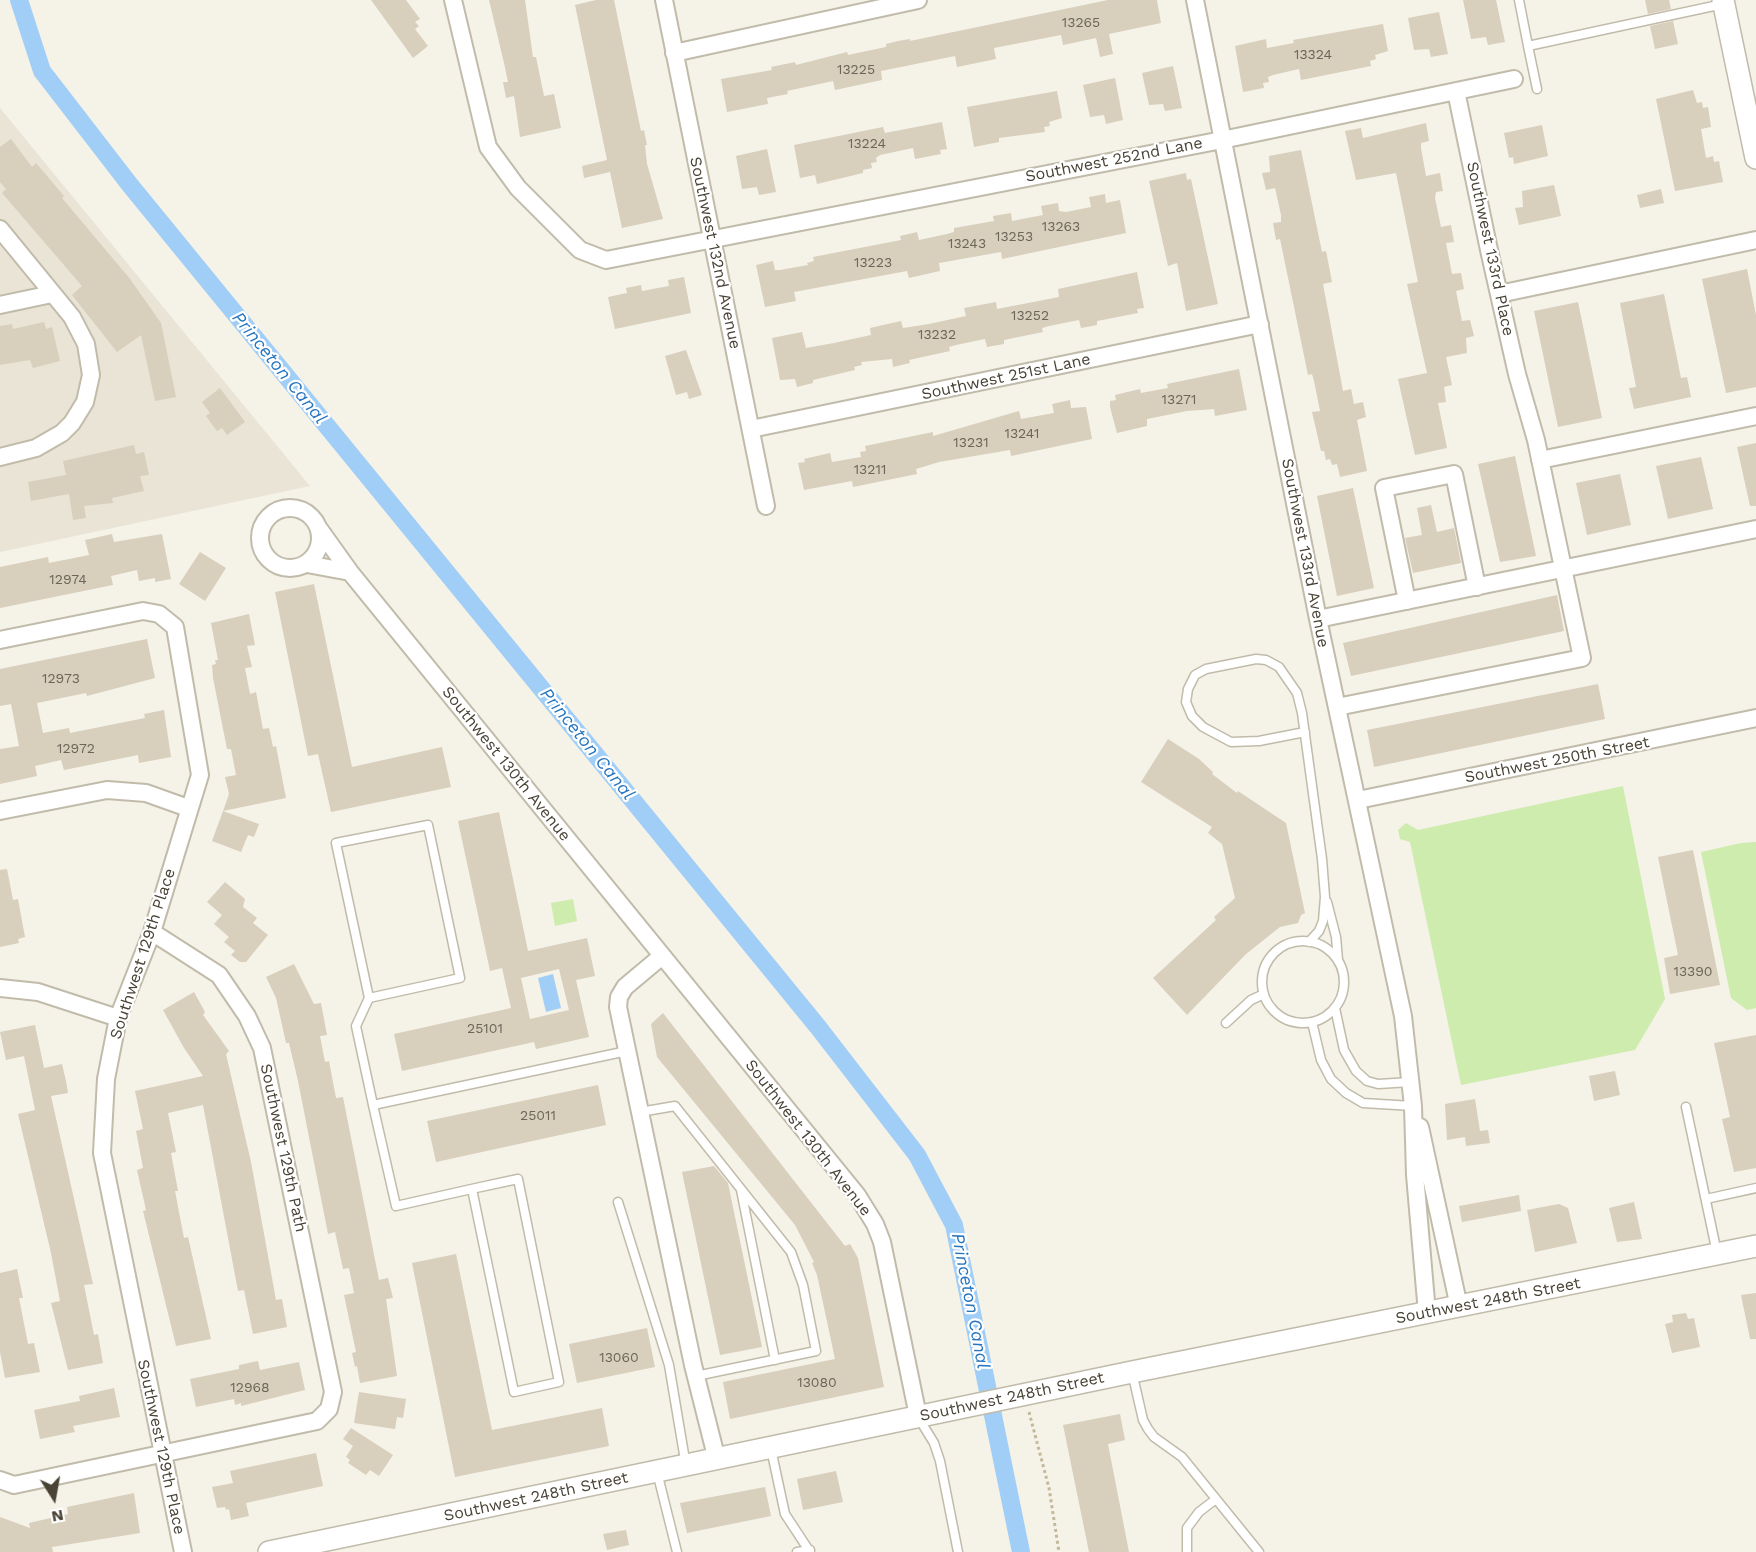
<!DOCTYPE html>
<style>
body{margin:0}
#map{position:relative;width:1756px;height:1552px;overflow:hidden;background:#f5f2e8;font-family:"Work Sans",sans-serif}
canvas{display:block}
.north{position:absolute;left:24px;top:1468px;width:60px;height:60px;-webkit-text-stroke:4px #fff;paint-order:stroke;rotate:169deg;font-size:16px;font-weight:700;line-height:24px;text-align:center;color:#494336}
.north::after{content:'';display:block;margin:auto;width:21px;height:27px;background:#494336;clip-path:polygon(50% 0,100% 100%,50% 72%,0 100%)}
</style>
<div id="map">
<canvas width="1756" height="1552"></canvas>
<div class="north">N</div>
</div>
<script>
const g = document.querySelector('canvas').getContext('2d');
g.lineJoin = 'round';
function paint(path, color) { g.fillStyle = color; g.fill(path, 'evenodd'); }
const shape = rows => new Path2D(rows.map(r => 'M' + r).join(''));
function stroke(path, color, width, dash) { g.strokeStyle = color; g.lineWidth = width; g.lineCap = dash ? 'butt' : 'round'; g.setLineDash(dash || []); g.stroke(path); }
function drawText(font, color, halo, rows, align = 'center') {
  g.font = font + ' "Work Sans",sans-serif'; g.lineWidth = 4.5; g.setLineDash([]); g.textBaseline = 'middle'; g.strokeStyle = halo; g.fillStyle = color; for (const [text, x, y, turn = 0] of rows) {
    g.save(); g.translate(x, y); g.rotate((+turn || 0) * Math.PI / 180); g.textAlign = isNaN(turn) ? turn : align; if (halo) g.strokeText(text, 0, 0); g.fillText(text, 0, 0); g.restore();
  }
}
paint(shape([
 [0,108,310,486,0,552]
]), '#e9e4d6');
paint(shape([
 [1623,786,1665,999,1635,1050,1461,1085,1410,842,1400,839,1398,830,1406,823,1418,830],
 [1756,842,1756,1008,1747,1010,1731,998,1701,852,1741,843],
 [573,899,577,921,555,926,551,903]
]), '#cdecae');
paint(shape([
 [553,974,561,1008,546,1012,538,978]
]), '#a1cef6');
stroke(shape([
 [19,0,42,71,130,185,818,1027,917,1155,954,1225,1021,1552]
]), '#a1cef6', 18);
paint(shape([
 [371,0,406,0,420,19,415,22,419,26,415,29,428,46,413,58],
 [489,0,525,0,533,57,536,57,544,96,554,94,561,128,520,137,514,96,506,98,503,82,508,82,504,63],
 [596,0,614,0,641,131,644,130,647,145,645,145,647,164,663,219,622,228,610,172,584,178,582,166,607,160,575,5],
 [1108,0,1157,0,1161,23,1109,34,1113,54,1100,57,1096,38,1063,45,1061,35,994,48,996,59,957,67,955,56,881,71,882,80,835,90,833,81,787,91,788,94,767,98,768,104,727,112,721,79,772,70,771,67,795,62,796,65,847,52,848,55,886,47,886,44,898,41,910,39,910,41],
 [1463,0,1496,0,1505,42,1488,45,1486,37,1471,39],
 [1645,0,1669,0,1671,9,1648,14],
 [1439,12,1448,54,1431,57,1429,49,1414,50,1408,18],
 [1673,21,1678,44,1655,49,1650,26],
 [1383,24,1388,51,1375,55,1376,59,1370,61,1371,66,1301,80,1299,69,1273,75,1268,77,1269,82,1263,83,1264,88,1243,92,1235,46,1266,39,1267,48,1294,43,1293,40],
 [1173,66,1182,108,1165,111,1163,104,1149,105,1142,73],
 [1115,78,1123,120,1106,124,1104,115,1090,117,1083,85],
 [1693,90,1697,103,1702,102,1703,108,1708,107,1711,127,1701,129,1706,158,1713,156,1714,162,1719,161,1723,182,1675,191,1656,99],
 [1057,91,1062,118,1049,122,1050,126,1044,127,1045,132,999,138,999,142,974,147,967,107],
 [942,122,947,149,940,150,941,154,915,159,913,148,880,155,876,158,877,162,871,163,872,168,863,170,863,173,817,184,815,175,800,178,794,145,883,127,885,133],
 [1426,123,1429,141,1421,143,1421,148,1426,176,1440,173,1443,191,1436,192,1435,198,1441,227,1451,225,1454,242,1446,243,1452,274,1461,273,1464,289,1456,291,1462,321,1470,320,1474,336,1466,338,1467,353,1446,357,1452,385,1444,387,1446,402,1438,403,1447,448,1415,455,1398,379,1427,373,1407,284,1418,282,1396,173,1356,180,1345,131,1361,128,1363,138],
 [1542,125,1548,156,1514,164,1513,157,1509,158,1504,133],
 [11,139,32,167,36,163,64,196,62,198,130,279,161,323,176,397,155,401,141,335,117,352,72,295,82,286,2,193,6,189,0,182,0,147],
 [767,149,776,192,759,195,757,187,742,189,736,156],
 [1301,150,1322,252,1326,251,1332,282,1323,284,1343,391,1351,389,1354,404,1363,402,1366,417,1357,420,1367,471,1340,477,1337,464,1332,465,1330,459,1326,460,1324,451,1321,451,1312,412,1320,411,1314,381,1312,374,1308,375,1280,239,1276,240,1273,223,1281,222,1281,215,1275,188,1266,190,1262,173,1270,172,1269,156],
 [1186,173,1187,180,1191,179,1218,304,1186,311,1177,263,1168,266,1149,181],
 [1554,185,1561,216,1519,225,1515,208,1523,207,1522,191],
 [1661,189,1664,203,1640,208,1637,195],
 [1105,194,1106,203,1120,200,1126,233,1002,259,1001,252,939,263,940,271,909,278,907,271,794,292,796,301,765,307,756,265,773,261,775,270,780,270,808,265,807,263,814,261,813,257,901,240,900,236,917,232,919,240,947,234,954,232,954,228,994,221,993,216,1011,213,1012,221,1043,215,1041,206,1058,203,1059,211,1066,212,1091,207,1089,197],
 [1747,269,1756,315,1756,387,1726,393,1702,279],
 [1137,272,1144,308,1137,309,1138,313,1097,321,1097,325,1081,328,1079,320,1049,326,1042,328,1043,332,1004,340,1004,344,987,347,985,339,956,345,949,347,950,351,909,360,910,363,893,367,892,359,861,362,862,365,854,367,855,370,813,380,813,383,797,387,795,379,780,380,772,338,802,332,806,348,834,343,871,335,870,328,901,321,903,328,929,324,966,316,964,308,996,302,997,309,1059,297,1058,289],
 [684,277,691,313,615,329,608,297,627,293,626,288,641,285,642,291,669,286,668,280],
 [1664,294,1681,378,1687,377,1691,397,1634,409,1629,388,1636,387,1620,303],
 [1578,302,1602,418,1558,427,1534,311],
 [44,322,46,329,52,327,60,361,33,368,30,360,0,365,0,326,12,324,13,329],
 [686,350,702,395,689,399,687,392,676,395,665,356],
 [1239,369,1247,410,1215,416,1214,409,1187,411,1147,419,1147,426,1117,433,1110,407,1110,401,1116,400,1115,395,1140,389,1141,393,1168,388,1167,384],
 [220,388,245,422,227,435,222,428,217,431,206,416,210,413,202,402],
 [1070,400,1071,408,1086,407,1092,439,1011,456,1010,450,939,462,916,469,917,474,853,487,852,481,804,490,798,463,805,462,804,459,830,453,832,462,861,457,860,452,866,451,865,446,933,432,933,436,1019,411,1021,419,1054,413,1052,404],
 [1756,443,1756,506,1750,506,1737,447],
 [134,445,136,454,144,452,149,475,140,476,144,491,112,498,113,503,84,506,86,518,73,520,69,494,31,501,28,482,66,475,63,461],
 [1515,456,1536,556,1500,562,1478,464],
 [1701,457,1713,509,1668,519,1656,466],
 [1620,474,1631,525,1587,535,1576,483],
 [1353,488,1374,588,1337,596,1317,496],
 [1431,505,1437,532,1454,528,1461,563,1413,573,1405,538,1422,535,1417,508],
 [112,534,114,542,162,534,171,579,155,582,155,578,139,581,137,570,111,576,113,585,0,608,0,567,48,557,49,563,89,555,85,540],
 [200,552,226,568,205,601,179,584],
 [314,584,352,767,442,747,451,787,331,812,318,754,308,756,275,592],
 [1557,595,1564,631,1351,676,1343,643],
 [249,614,255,645,247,646,252,667,245,668,250,694,256,692,263,729,269,728,273,747,276,746,286,798,223,811,229,794,225,777,236,775,231,749,227,749,213,678,212,665,216,664,215,660,218,660,211,623],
 [147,639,155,678,87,696,86,693,37,703,43,733,69,728,70,733,145,718,144,714,164,710,171,757,139,763,138,755,64,770,61,760,35,766,37,776,0,784,0,749,19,746,11,704,0,706,0,669],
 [1598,684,1605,719,1374,767,1367,730],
 [1168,739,1199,759,1213,772,1212,774,1237,793,1238,791,1286,823,1305,913,1301,915,1298,923,1280,927,1246,954,1187,1015,1153,978,1216,920,1214,917,1235,898,1222,844,1208,833,1212,827,1141,782],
 [223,811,259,824,254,837,248,835,241,852,212,841],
 [499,812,528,951,587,938,595,976,576,980,589,1037,536,1049,534,1042,402,1071,394,1034,511,1008,502,968,490,971,458,821],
 [559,969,569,1010,530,1019,521,978],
 [1693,850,1720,985,1670,994,1664,958,1678,955,1658,857],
 [7,869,13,900,18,899,25,937,18,939,19,943,0,947,0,870],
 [225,882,245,899,243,907,257,918,253,923,268,935,246,962,240,962,231,955,235,951,224,942,229,937,214,924,222,915,207,902],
 [294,964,314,1004,321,1003,327,1035,320,1036,325,1062,329,1061,336,1098,343,1097,379,1280,388,1278,393,1298,386,1299,397,1376,360,1383,357,1366,355,1367,352,1353,356,1352,344,1295,354,1293,349,1268,343,1269,335,1232,328,1234,298,1081,289,1043,286,1043,276,998,266,977],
 [194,992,205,1012,203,1015,229,1051,226,1054,251,1162,276,1300,282,1299,287,1327,253,1334,244,1290,238,1291,203,1105,168,1113,176,1152,171,1153,178,1191,175,1191,184,1238,188,1237,211,1339,176,1346,143,1211,146,1210,137,1170,143,1168,136,1131,143,1129,135,1091,203,1076,184,1048,163,1010],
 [663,1013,845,1246,850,1244,858,1258,884,1387,730,1419,723,1382,835,1359,817,1275,812,1263,814,1262,795,1225,657,1057,651,1024],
 [35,1025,44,1068,62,1064,66,1081,68,1093,51,1096,93,1284,84,1285,94,1335,98,1334,103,1363,68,1370,51,1303,60,1301,51,1253,18,1114,35,1110,24,1056,6,1060,0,1032],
 [1756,1035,1756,1168,1734,1172,1722,1119,1730,1117,1714,1043],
 [1615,1071,1620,1095,1594,1101,1589,1076],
 [598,1085,606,1125,436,1162,427,1121],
 [1475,1099,1480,1131,1488,1130,1490,1143,1466,1146,1465,1137,1447,1140,1445,1104],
 [714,1166,728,1183,762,1347,720,1355,682,1172],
 [1519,1195,1521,1211,1462,1222,1459,1206],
 [1634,1202,1642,1239,1617,1242,1609,1208],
 [1559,1204,1568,1208,1577,1243,1535,1252,1527,1210],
 [456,1254,492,1430,602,1408,609,1446,455,1477,412,1263],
 [17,1269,23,1298,19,1298,28,1344,34,1343,40,1372,5,1378,0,1352,0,1273],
 [1756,1293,1756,1339,1750,1339,1741,1295],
 [1686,1313,1688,1319,1694,1318,1700,1347,1672,1353,1665,1324,1673,1322,1672,1315],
 [647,1328,655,1367,577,1383,569,1344],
 [258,1361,260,1370,299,1362,305,1390,241,1406,241,1403,235,1405,234,1399,196,1407,190,1379,239,1369,239,1365],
 [114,1388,120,1417,73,1426,75,1432,40,1439,34,1410,80,1401,79,1396],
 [359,1392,406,1399,403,1418,397,1417,395,1429,354,1423],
 [1120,1414,1125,1440,1108,1444,1129,1552,1089,1552,1063,1425],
 [351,1428,393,1455,379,1476,370,1470,366,1475,348,1463,350,1460,346,1457,353,1446,343,1439],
 [316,1453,323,1486,246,1503,249,1516,231,1520,229,1509,226,1510,225,1507,217,1508,212,1487,233,1483,230,1471],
 [836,1471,843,1502,803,1510,797,1479],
 [765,1487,771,1516,687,1533,680,1503],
 [134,1493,140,1533,52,1547,53,1552,0,1552,0,1517,30,1528,29,1523,68,1514,67,1507],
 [626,1530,629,1545,607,1550,603,1534]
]), '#d8cfbd');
const service = shape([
 [1519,0,1528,46],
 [1537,89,1528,46,1723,4],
 [1305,732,1259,741,1231,742,1203,727,1192,716,1186,702,1188,689,1195,675,1206,669,1256,659,1266,660,1279,667,1297,693,1302,713,1322,859,1325,897,1323,921,1319,931,1309,942],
 [1327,902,1336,937,1338,960],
 '1262 982a41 41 0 1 1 82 0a41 41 0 1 1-82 0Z',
 [369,998,460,978,428,825,336,843,369,998,356,1026,373,1105,627,1051],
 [1335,1008,1344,1050,1356,1071,1367,1081,1378,1084,1411,1082],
 [1312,1022,1321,1060,1331,1079,1346,1093,1363,1103,1413,1106],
 [1226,1023,1251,1000,1264,994],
 [373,1105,396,1206,476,1188,518,1179,559,1382,514,1392,472,1189],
 [1686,1107,1717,1253],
 [640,1112,675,1106,791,1252,803,1285,816,1351,696,1376],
 [741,1190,775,1360],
 [1706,1199,1756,1188],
 [618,1202,669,1365,686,1466],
 [1132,1372,1143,1420,1148,1429,1154,1437,1182,1457,1259,1552],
 [918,1417,934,1443,940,1461,958,1552],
 [771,1449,785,1514,810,1552],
 [657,1472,677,1552],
 [797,1552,810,1550],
 [1187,1552,1187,1528,1199,1512,1216,1499]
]);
const minor = shape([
 [453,0,488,147,518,188,580,250,606,260,1222,140,1514,79],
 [664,0,766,506],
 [1195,0,1318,619,1403,1016,1413,1106,1415,1175,1427,1313],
 [674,53,918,0],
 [0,229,72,317,86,344,91,375,85,402,72,423,62,433,36,448,0,457],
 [1499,294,1756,240],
 [0,305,52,294],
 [751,429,1260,324],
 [1540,460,1756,416],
 '260 538a30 30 0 1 1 60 0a30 30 0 1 1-60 0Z',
 [320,530,350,572,857,1195,875,1224,882,1242,918,1416],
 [307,564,350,572],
 [1407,601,1384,488,1454,474,1477,587],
 [1318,619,1756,529],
 [0,640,143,611,159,614,175,627,200,775,152,932,118,1018,106,1079,102,1153,183,1552],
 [1337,707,1582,658,1536,440,1517,374,1489,250,1456,91],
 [1358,800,1756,718],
 [0,811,107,790,146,793,188,808],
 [662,956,625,987,619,997,618,1007,693,1365,717,1460],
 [0,988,38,992,118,1018],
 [1420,1127,1459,1307],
 [0,1480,14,1485,317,1421,329,1409,333,1392,262,1048,247,1016,219,975,152,932]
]);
const tertiary = shape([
 [1723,0,1756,158],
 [269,1552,1132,1372,1756,1246]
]);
stroke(service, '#c1bbaa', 11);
stroke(minor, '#c1bbaa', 20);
stroke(tertiary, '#c1bbaa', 24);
stroke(shape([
 [1029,1412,1049,1488,1059,1552]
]), '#c4b89a', 3, [3, 3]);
stroke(service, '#fff', 8);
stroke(minor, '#fff', 16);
stroke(tertiary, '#fff', 21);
drawText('14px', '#6d6658', null, [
 ["13265",1081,23],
 ["13324",1313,55],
 ["13225",856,70],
 ["13224",867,144],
 ["13263",1061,227],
 ["13253",1014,237],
 ["13243",967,244],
 ["13223",873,263],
 ["13252",1030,316],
 ["13232",937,335],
 ["13271",1179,400],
 ["13241",1022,434],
 ["13231",971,443],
 ["13211",870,470],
 ["12974",68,580],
 ["12973",61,679],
 ["12972",76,749],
 ["13390",1693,972],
 ["25101",485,1029],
 ["25011",538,1116],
 ["13060",619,1358],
 ["13080",817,1383],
 ["12968",250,1388]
]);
drawText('16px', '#494336', '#fff', [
 ["Southwest 252nd Lane",1114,160,-11],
 ["Southwest 133rd Place",1490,249,78],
 ["Southwest 132nd Avenue",715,253,78],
 ["Southwest 251st Lane",1006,377,-12],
 ["Southwest 133rd Avenue",1305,553,79],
 ["Southwest 250th Street",1557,760,-11],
 ["Southwest 130th Avenue",506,764,51],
 ["Southwest 129th Place",143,954,-72],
 ["Southwest 130th Avenue",808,1138,52],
 ["Southwest 129th Path",283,1148,78],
 ["Southwest 248th Street",1488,1301,-11],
 ["Southwest 248th Street",1012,1397,-12],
 ["Southwest 129th Place",161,1447,78],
 ["Southwest 248th Street",536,1497,-12]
]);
drawText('italic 18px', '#2775be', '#fff', [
 ["Princeton Canal",279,368,51],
 ["Princeton Canal",587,744,51],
 ["Princeton Canal",970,1301,79]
]);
</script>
